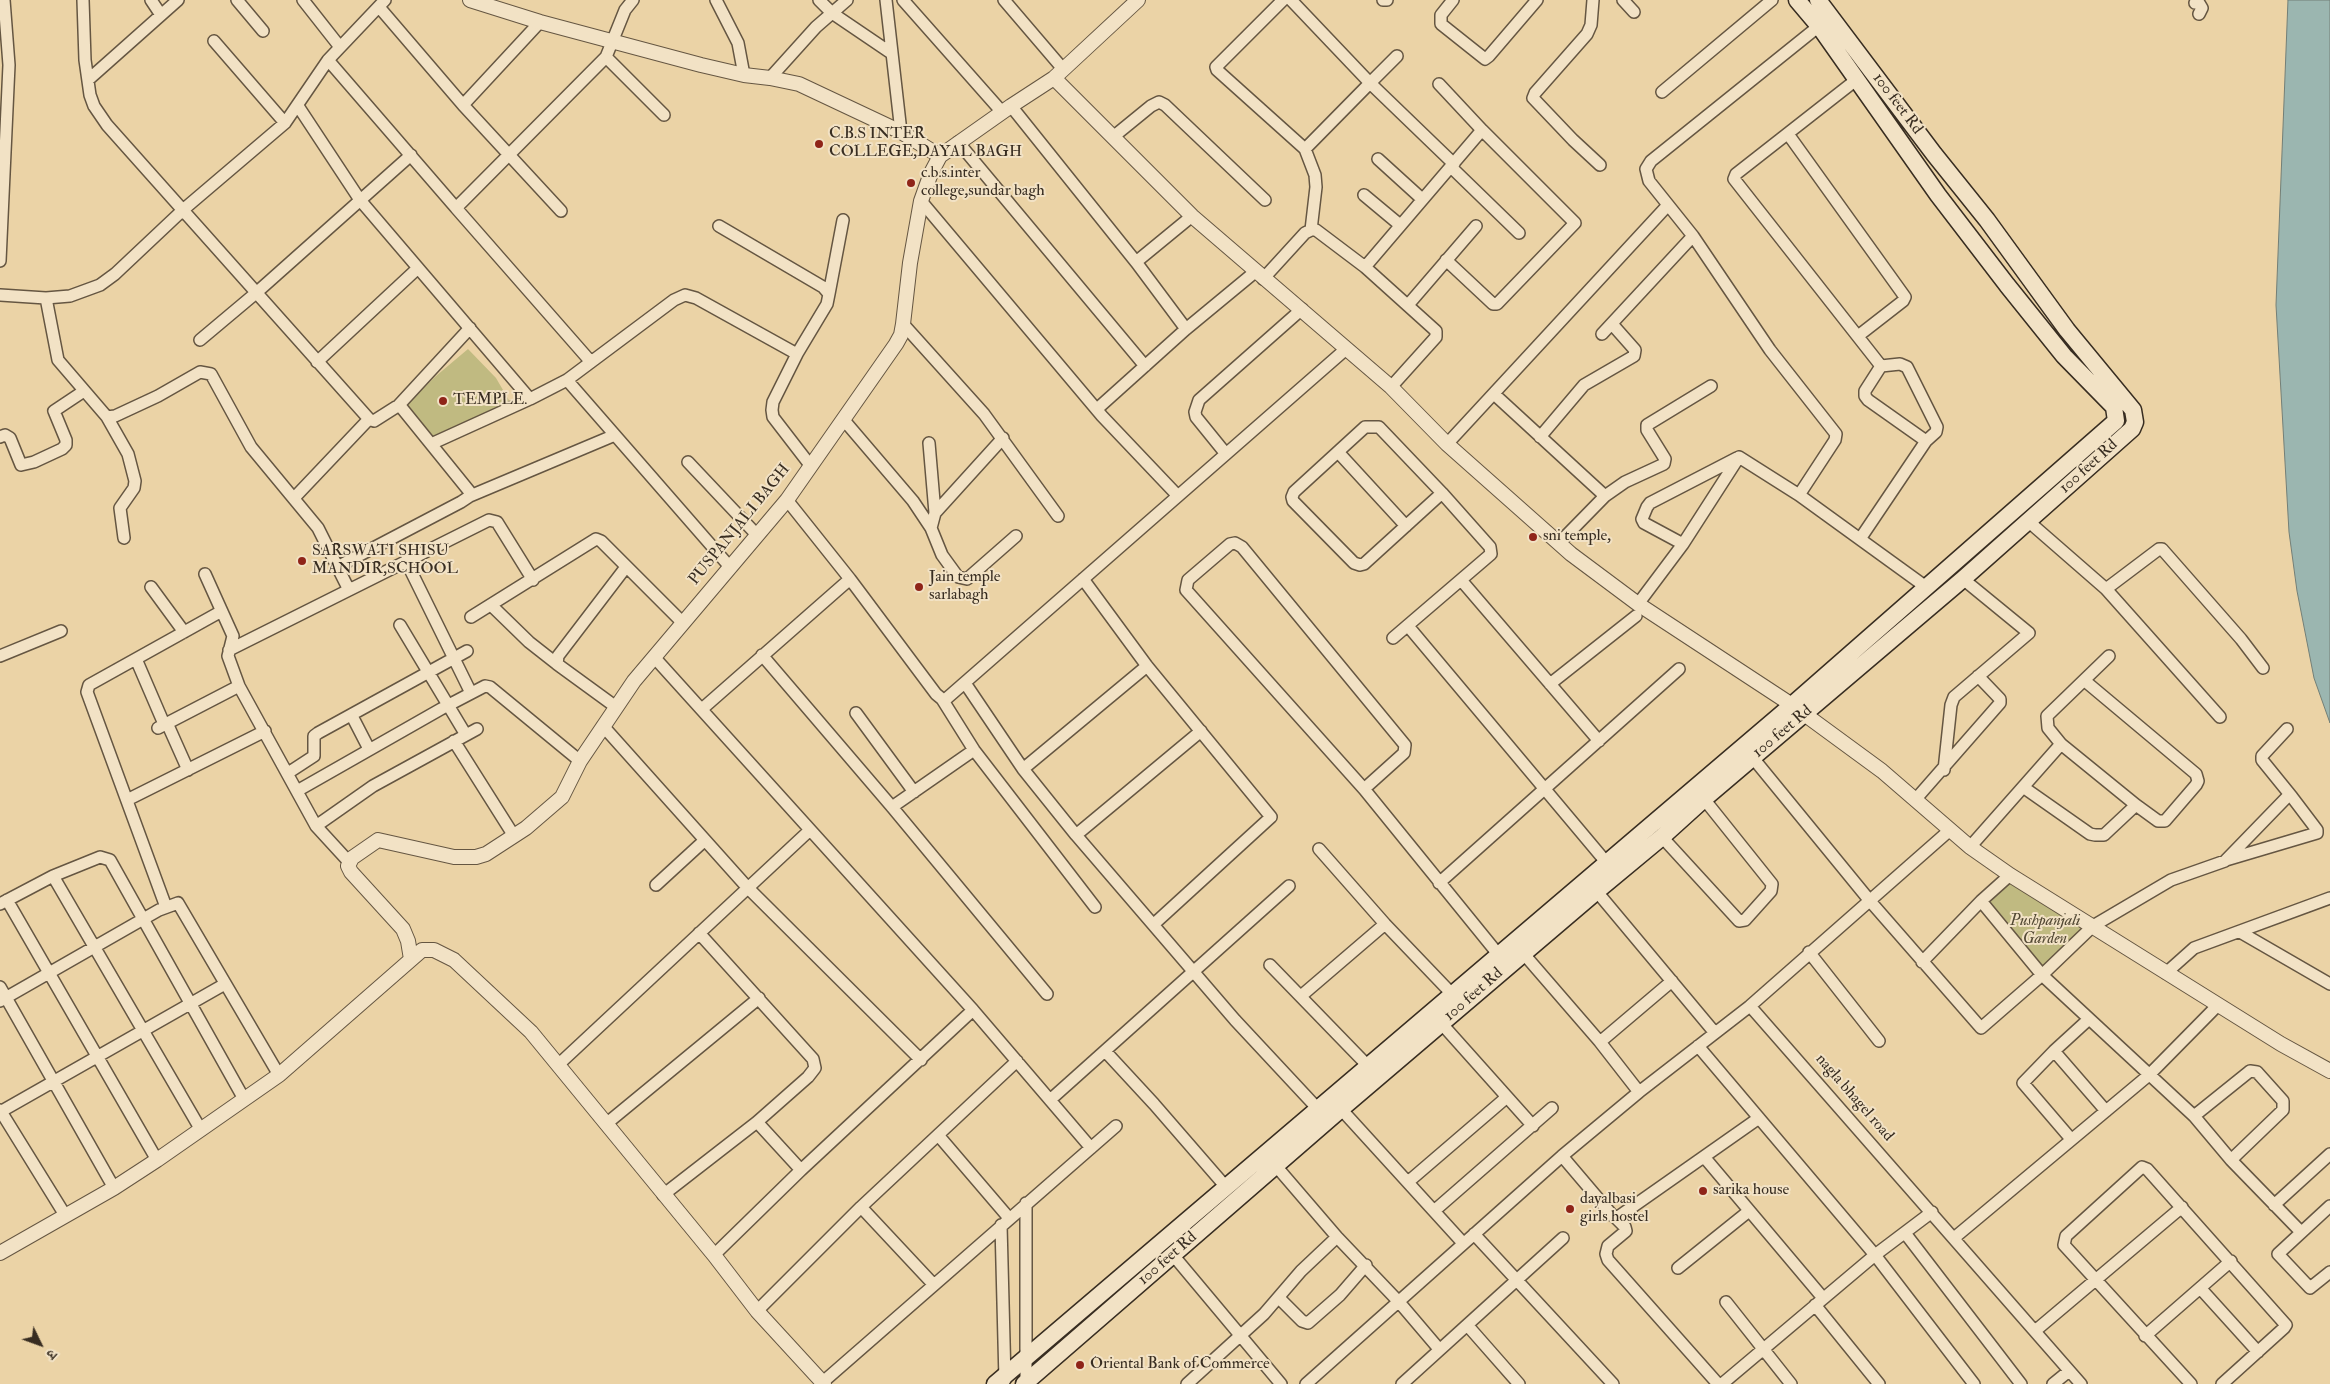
<!DOCTYPE html>
<meta charset="utf-8">
<style>
body{margin:0}
#map{position:relative;width:2330px;height:1384px;overflow:hidden;background:#ebd3a6;font-family:"IM FELL Double Pica","Noto Serif Devanagari",serif}
canvas{display:block}
.north{position:absolute;left:15px;top:1319px;width:50px;height:50px;-webkit-text-stroke:4px #f2e2c5;paint-order:stroke;rotate:132deg;font-size:14px;font-weight:700;line-height:20px;text-align:center;color:#382d21}
.north::after{content:'';display:block;margin:auto;width:18px;height:22px;background:#382d21;clip-path:polygon(50% 0,100% 100%,50% 72%,0 100%)}
</style>
<div id="map">
<canvas width="2330" height="1384"></canvas>
<div class="north">उ</div>
</div>
<script>
const g = document.querySelector('canvas').getContext('2d');
g.lineJoin = 'round';
function paint(path, color) { g.fillStyle = color; g.fill(path, 'evenodd'); }
const shape = rows => new Path2D(rows.map(r => 'M' + r).join(''));
function stroke(path, color, width, dash) { g.strokeStyle = color; g.lineWidth = width; g.lineCap = dash ? 'butt' : 'round'; g.setLineDash(dash || []); g.stroke(path); }
function drawText(font, color, halo, rows, align = 'center') {
  g.font = font + ' "IM FELL Double Pica",serif'; g.lineWidth = 4; g.setLineDash([]); g.textBaseline = 'middle'; g.strokeStyle = halo; g.fillStyle = color; for (const [text, x, y, turn = 0] of rows) {
    g.save(); g.translate(x, y); g.rotate((+turn || 0) * Math.PI / 180); g.textAlign = isNaN(turn) ? turn : align; if (halo) g.strokeText(text, 0, 0); g.fillText(text, 0, 0); g.restore();
  }
}
paint(shape([
 [468,349,496,378,510,402,433,436,407,404,436,376],
 [2010,875,2093,926,2042,975,1981,901]
]), '#c0ba81');
const water = shape([
 [2288,0,2330,0,2330,723,2314,678,2297,591,2289,532,2276,305,2288,0]
]);
paint(water, '#9bb6b0');
stroke(water, '#737f77', 1);
const minor = shape([
 [83,0,85,60,90,95,94,106,107,125,369,419,374,421,396,407,401,407,469,491,470,496,461,502,339,566],
 [151,0,161,15],
 [237,0,263,31],
 [303,0,340,47],
 [716,0,738,43,744,75],
 [819,0,832,13,891,53],
 [886,0,901,132],
 [903,0,1002,112],
 [1004,0,1063,69],
 [1283,0,1216,67,1217,70,1305,149,1370,83,1291,0],
 [1383,0,1387,0],
 [1453,0,1441,15,1441,24,1485,59,1489,56,1537,0],
 [1593,0,1591,25,1587,34,1535,93,1533,98,1573,140,1600,165],
 [1623,0,1634,12],
 [2195,3,2199,3,2202,8,2199,14],
 [379,7,463,105,561,211],
 [214,41,285,123],
 [1397,56,1370,83,1454,164],
 [606,57,664,115],
 [328,60,456,208,606,57,625,10,633,0],
 [770,78,816,27,847,0],
 [88,80,178,0],
 [1856,80,1736,174,1734,179,1881,366],
 [1662,92,1772,0],
 [463,105,540,22],
 [298,106,360,200,530,399],
 [1011,106,1136,262,1192,216],
 [1788,134,1905,297,1903,301,1858,336],
 [1113,137,1151,106,1159,102,1165,105,1265,200],
 [958,142,1145,366],
 [1305,149,1315,175,1316,187,1311,230],
 [1378,159,1422,199],
 [1451,167,1519,233],
 [1364,195,1400,225],
 [921,201,1102,416,1178,496],
 [456,208,591,362],
 [719,226,823,287,829,294,827,304,797,354,773,402,772,410,773,417,810,465],
 [1446,260,1493,304,1497,304,1575,223,1482,130],
 [0,261,9,65,4,0],
 [1136,262,1186,329],
 [1263,279,1305,233,1311,230,1316,230,1365,267],
 [829,294,843,220],
 [0,295,46,298,70,296,100,285,115,274,184,209,285,123,328,60,385,0],
 [46,298,58,360,107,417,115,416,158,396,200,372,211,374,251,447,318,528,349,590],
 [1408,305,1476,226],
 [903,324,984,414,1058,516],
 [1602,334,1693,236],
 [200,340,256,293,411,155],
 [317,362,418,268],
 [567,380,730,567],
 [1391,387,1436,337,1436,331,1365,267,1482,130,1439,84],
 [1494,394,1605,496],
 [398,406,470,328],
 [1097,409,1186,329,1255,272],
 [107,417,128,454,135,481,134,488,120,508,124,538],
 [843,419,913,501,931,528],
 [0,437,5,435,10,438,21,465,34,462,62,449,66,445,66,440,54,411,84,391],
 [1540,437,1584,385,1634,356,1635,350,1612,324],
 [929,443,935,513,931,528,942,555,958,577,967,579,1016,536],
 [431,444,530,399,567,380,674,300,685,295,696,298,797,354],
 [1447,444,1668,205],
 [1338,452,1406,526],
 [1226,454,1196,417,1195,412,1199,400,1302,309],
 [1739,457,1799,495,1926,587],
 [688,462,757,535],
 [1799,495,1835,440,1836,434,1770,350,1693,236,1649,181,1646,169,1651,161,1819,26],
 [470,496,615,435],
 [295,497,369,419],
 [787,500,850,579,936,694,942,699,946,699,1346,349],
 [935,513,1003,438],
 [2028,521,2106,589,2220,717],
 [1860,539,1926,441,1868,400,1865,396,1865,391,1881,366,1900,364,1907,367,1937,427,1936,432,1926,441],
 [1559,543,1605,496,1625,482,1664,464,1665,459,1647,430,1647,425,1711,386],
 [1683,544,1644,523,1642,519,1647,507,1650,503,1737,458],
 [406,561,471,693],
 [205,574,233,636,228,656,239,686,316,826,349,862],
 [1083,579,1147,666,1271,817,1154,924],
 [1461,580,1599,741],
 [151,587,184,632],
 [2106,589,2159,549,2162,549,2241,639,2263,668],
 [1638,604,1683,544,1739,457],
 [492,606,529,642,557,664],
 [471,617,596,539,601,541,683,623],
 [400,625,466,735],
 [1408,626,1606,862],
 [1393,638,1491,554,1490,547,1442,493,1379,427,1365,427,1294,492,1292,497,1293,501,1354,563,1360,565,1364,564,1442,493],
 [229,650,489,520,497,522,533,580],
 [762,655,892,807,1047,994],
 [0,656,61,631],
 [654,657,973,1010,1091,1148],
 [136,659,164,724],
 [2085,681,2196,774,2198,781,2196,785,2165,821,2158,821,2136,805],
 [965,683,1023,769,1076,835,1235,1020,1318,1109],
 [1550,684,1636,616],
 [942,699,974,750,1095,907],
 [616,707,557,664,558,656,626,567],
 [702,709,850,579],
 [856,713,914,792],
 [352,716,369,749],
 [167,723,188,770],
 [603,726,747,887,921,1060],
 [158,728,239,686],
 [454,741,514,836],
 [2061,744,2048,728,2047,716,2109,656],
 [1753,758,1870,901,1981,1028,2042,975,2093,926,2171,880,2225,861,2289,795],
 [1023,769,1147,666],
 [1944,770,1951,705,1954,697,2029,633,1963,579],
 [288,773,314,756,314,736,318,733,467,651],
 [1364,789,1404,753,1405,745,1242,547,1235,543,1230,544,1188,580,1186,590,1364,789,1498,954],
 [297,791,441,709,485,686,490,687,580,761],
 [127,800,265,731],
 [1915,800,2000,703,2000,699,1978,676],
 [892,807,974,750],
 [316,826,373,786,477,729],
 [1076,835,1201,731],
 [1662,837,1739,921,1745,920,1771,891,1772,884,1704,799],
 [1970,847,2061,744,2136,805,2104,835,2095,835,2090,834,2023,787],
 [1319,849,1385,924,1452,994],
 [2226,860,2317,833,2317,830,2292,797,2262,760,2262,756,2287,729],
 [53,876,100,857,110,860,244,1099],
 [1439,883,1679,669],
 [656,885,705,840],
 [1593,887,1715,1033],
 [7,900,157,1160],
 [1981,901,2042,975,2194,1116,2231,1160,2301,1232],
 [0,904,53,876,201,1130],
 [166,907,87,692,89,685,220,612],
 [2240,932,2330,984],
 [1809,952,1879,1041],
 [1523,953,1600,1042],
 [1922,962,1981,901,2010,875],
 [1270,965,1368,1066],
 [2166,973,2194,948,2330,898],
 [0,987,114,1188],
 [1301,996,1385,924],
 [0,1001,159,910,178,903,279,1075],
 [1750,1006,2081,1384],
 [2089,1019,2054,1051,2106,1111],
 [1441,1023,1533,1126],
 [1698,1046,1875,1255,1974,1384],
 [1105,1051,1154,1104,1226,1187],
 [2054,1051,2023,1083,2071,1139],
 [558,1065,810,830],
 [1639,1092,1600,1042,1672,981],
 [1050,1100,1289,886],
 [1341,1109,1463,1243],
 [0,1110,65,1215],
 [0,1112,225,984],
 [2194,1116,2250,1071,2257,1072,2283,1101,2283,1110,2231,1160],
 [757,1122,801,1170],
 [606,1124,759,998],
 [938,1135,1009,1218],
 [1562,1156,1613,1216,1618,1217,1759,1118],
 [1705,1158,1823,1298],
 [1276,1166,1337,1237,1399,1302,1439,1349],
 [1408,1182,1507,1097],
 [663,1195,757,1122,808,1077,815,1068,813,1059,699,933],
 [2274,1205,2330,1154],
 [2330,1206,2278,1254,2310,1288,2330,1272],
 [861,1207,934,1285],
 [1434,1211,1552,1108],
 [1616,1218,1625,1227,1626,1231,1608,1246,1606,1254,1608,1260,1718,1384],
 [1001,1225,1005,1380],
 [1905,1233,2021,1384],
 [1474,1234,1613,1384],
 [1954,1238,2149,1075,2218,1005],
 [714,1255,801,1170,973,1010],
 [1173,1255,1281,1384],
 [1678,1268,1749,1211],
 [2201,1289,2258,1352],
 [1279,1298,1302,1321,1308,1323,1340,1295,1366,1265],
 [1726,1302,1791,1384],
 [1815,1305,1879,1384],
 [757,1311,861,1207,1017,1061],
 [1468,1326,1519,1384],
 [2035,1331,2182,1207],
 [2145,1336,2231,1261],
 [823,1382,1116,1126],
 [1026,1384,1026,1203],
 [1187,1384,1264,1314,1301,1271,1337,1237],
 [1306,1384,1562,1156,1639,1092,1750,1006,1950,830],
 [1402,1384,1563,1238],
 [1722,1384,1875,1255,1932,1212],
 [2053,1384,2069,1371],
 [2191,1384,2064,1245,2066,1236,2142,1167,2147,1169,2286,1325,2284,1328,2222,1384]
]);
const tertiary = shape([
 [470,0,540,22,701,65,744,75,770,78,799,84,901,132,940,156],
 [1054,78,1192,216,1391,387,1447,444,1571,554,1638,604,1792,705,1882,771,1970,847,2010,875,2281,1044,2330,1071],
 [411,959,408,941,403,929,351,872,348,866,352,858,378,840,454,857,476,857,486,854,526,828,562,797,580,761,634,681,787,500,896,344,901,335,903,324,910,263,921,201,931,173,940,156,1011,106,1054,78,1138,0],
 [0,1253,114,1188,157,1160,279,1075,422,950,434,950,454,960,531,1032,714,1255,757,1311,824,1384]
]);
const secondary = shape([
 [995,1384,1792,705,2116,421,2114,407,2064,356,2007,285,1938,195,1819,26,1797,0],
 [1024,1384,1341,1109,1597,891,1662,837,1704,799,1963,579,2132,429,2135,422,2133,410,2067,330,1987,220,1934,154,1818,0]
]);
stroke(minor, '#655642', 14);
stroke(tertiary, '#655642', 16);
stroke(secondary, '#382d21', 19);
stroke(minor, '#f2e2c5', 11);
stroke(tertiary, '#f2e2c5', 14);
stroke(secondary, '#f2e2c5', 16);
for (const [x, y, r, color] of [
 [819,144,5,"#8f2418"],
 [911,183,5,"#8f2418"],
 [443,401,5,"#8f2418"],
 [1533,537,5,"#8f2418"],
 [302,561,5,"#8f2418"],
 [919,587,5,"#8f2418"],
 [1703,1191,5,"#8f2418"],
 [1570,1209,5,"#8f2418"],
 [1080,1365,5,"#8f2418"]
]) { const dot = new Path2D(); dot.arc(x, y, r, 0, 2 * Math.PI); g.fillStyle = color; g.fill(dot); stroke(dot, '#f2e2c5', 2); }
drawText('16px', '#382d21', '#f2e2c5', [
 ["100 feet Rd",1897,104,53],
 ["100 feet Rd",2089,467,-42],
 ["PUSPANJALI BAGH",740,525,-51],
 ["100 feet Rd",1783,732,-40],
 ["100 feet Rd",1474,995,-41],
 ["nagla bhagel road",1854,1098,49],
 ["100 feet Rd",1168,1259,-41]
]);
drawText('16px', '#382d21', '#f2e2c5', [
 ["C.B.S INTER",829,135],
 ["COLLEGE,DAYAL BAGH",829,153],
 ["c.b.s.inter",921,174],
 ["college,sundar bagh",921,192],
 ["TEMPLE.",453,401],
 ["sni temple,",1543,537],
 ["SARSWATI SHISU",312,552],
 ["MANDIR,SCHOOL",312,570],
 ["Jain temple",929,578],
 ["sarlabagh",929,596],
 ["sarika house",1713,1191],
 ["dayalbasi",1580,1200],
 ["girls hostel",1580,1218],
 ["Oriental Bank of Commerce",1090,1365]
], 'left');
drawText('italic 16px', '#534934', '#f2e2c5', [
 ["Pushpanjali",2045,922],
 ["Garden",2045,940]
]);
</script>
